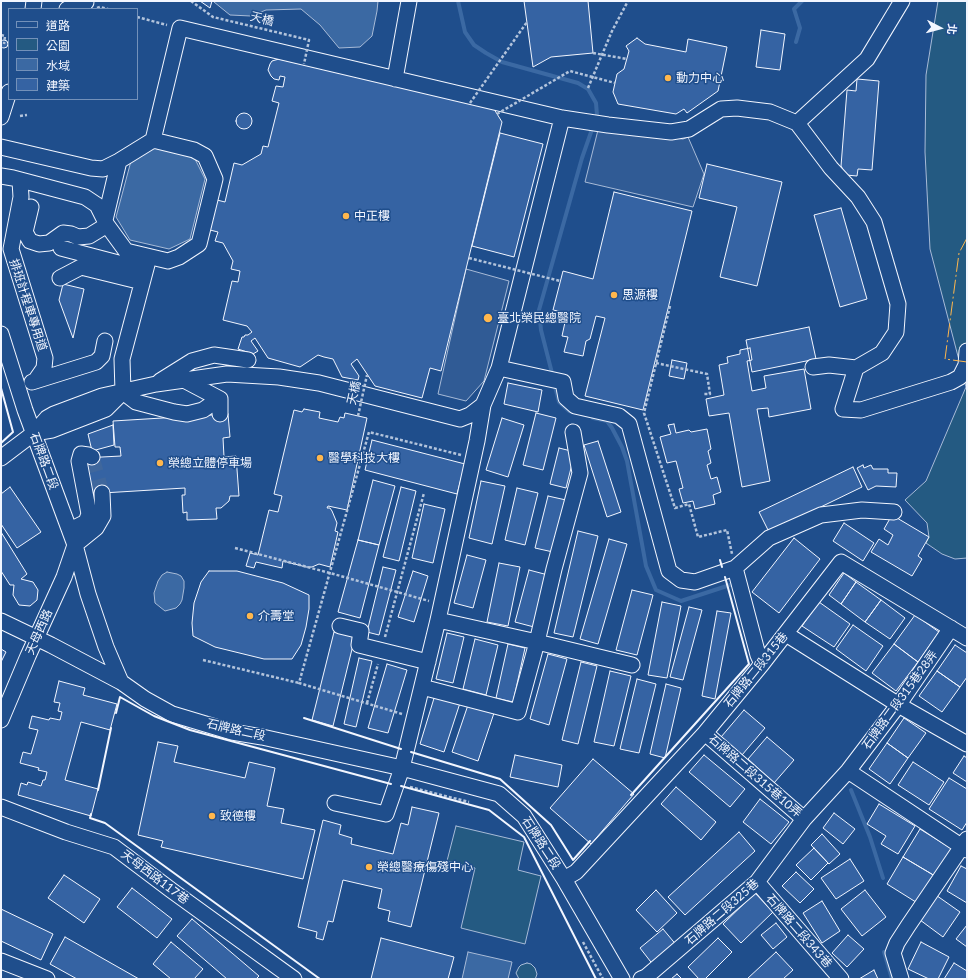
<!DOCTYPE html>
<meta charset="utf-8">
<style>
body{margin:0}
#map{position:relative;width:968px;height:980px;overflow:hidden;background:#1f4e8c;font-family:Lato,"Noto Sans TC",sans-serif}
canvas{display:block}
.frame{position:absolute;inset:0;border:2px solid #f2f6ff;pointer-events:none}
.legend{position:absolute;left:8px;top:8px;width:130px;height:92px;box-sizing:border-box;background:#1f4e8c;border:1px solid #7391ba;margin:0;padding:5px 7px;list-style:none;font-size:12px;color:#f2f6ff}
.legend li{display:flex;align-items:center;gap:8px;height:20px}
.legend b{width:20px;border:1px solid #7391ba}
.north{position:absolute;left:920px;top:8px;width:40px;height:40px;-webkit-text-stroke:3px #1f4e8c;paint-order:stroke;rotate:96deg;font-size:11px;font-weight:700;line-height:16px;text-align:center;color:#f2f6ff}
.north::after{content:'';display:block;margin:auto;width:14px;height:18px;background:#f2f6ff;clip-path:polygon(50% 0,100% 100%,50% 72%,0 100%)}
</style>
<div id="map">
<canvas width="968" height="980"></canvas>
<div class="frame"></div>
<ul class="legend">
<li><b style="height:5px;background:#1f4e8c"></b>道路</li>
<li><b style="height:11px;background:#245a82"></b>公園</li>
<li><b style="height:11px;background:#3b69a3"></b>水域</li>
<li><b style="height:11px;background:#3563a3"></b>建築</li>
</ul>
<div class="north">北</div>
</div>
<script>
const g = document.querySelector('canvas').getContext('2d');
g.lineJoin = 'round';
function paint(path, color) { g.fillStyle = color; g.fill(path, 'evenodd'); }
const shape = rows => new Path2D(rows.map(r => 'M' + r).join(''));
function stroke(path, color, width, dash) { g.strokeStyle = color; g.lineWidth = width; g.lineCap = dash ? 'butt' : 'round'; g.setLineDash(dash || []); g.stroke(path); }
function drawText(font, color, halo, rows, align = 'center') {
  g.font = font + ' Lato,"Noto Sans TC",sans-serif'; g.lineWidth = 3; g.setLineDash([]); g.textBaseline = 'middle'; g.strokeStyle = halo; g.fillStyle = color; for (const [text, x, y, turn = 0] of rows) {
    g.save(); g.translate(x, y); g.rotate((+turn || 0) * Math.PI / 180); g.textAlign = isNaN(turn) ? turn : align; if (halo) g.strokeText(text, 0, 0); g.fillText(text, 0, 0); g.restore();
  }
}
const green = shape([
 [938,1,967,1,967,558,955,559,942,554,926,543,929,537,927,523,905,500,926,481,966,387,930,249,925,152,926,75,938,1],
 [456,826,524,842,518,870,541,876,525,944,461,928,475,868,447,861,456,826],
 [527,963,531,964,535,968,537,974,536,977,535,979,519,979,516,973,519,967,521,965,527,963]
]);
paint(green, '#245a82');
stroke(green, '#a8bbd7', 1);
const parking = shape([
 [598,130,683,139,688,137,704,174,693,207,585,182,598,130],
 [466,269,509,281,484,381,466,401,438,394,466,269]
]);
paint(parking, '#305b95');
stroke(parking, '#a8bbd7', 1);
const water = shape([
 [214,1,378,1,377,11,372,36,360,47,339,48,320,25,301,9,266,10,251,16,230,15,214,2,214,1],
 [153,147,194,157,205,179,190,239,169,249,130,240,116,217,131,161,153,147],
 [167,572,177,574,181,576,184,581,184,588,182,600,180,604,176,608,165,611,155,603,154,593,158,581,162,575,167,572],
 [468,952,512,962,508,979,462,979,468,952]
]);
paint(water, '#3b69a3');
stroke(water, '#a8bbd7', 1);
stroke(shape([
 [458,1,465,32,474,45,486,53,502,62,578,83,588,89,596,103,597,115,582,158,539,310,541,330,553,377],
 [796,42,800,28,794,9,802,1],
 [554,383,559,402,569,411,573,412],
 [593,418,607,421,612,428,622,447,627,461,646,566,656,590,681,601,733,584],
 [851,790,870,837,883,878],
 [884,952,892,979]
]), '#3b69a3', 4);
const building = shape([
 [200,1,212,1,210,8,200,1],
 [524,1,588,1,593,53,551,57,533,67,524,1],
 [761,30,785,34,780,70,756,67,761,30],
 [637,38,645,44,686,52,688,39,727,47,718,91,687,113,684,109,676,114,618,104,613,92,617,74,624,69,629,51,626,46,637,38],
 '0 44a4 4 0 1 1 8 0a4 4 0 1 1-8 0Z',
 [279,59,494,109,502,122,441,371,430,368,422,398,375,386,357,359,351,364,359,376,358,380,342,377,333,359,324,357,318,355,300,367,268,358,255,338,251,341,258,351,253,354,238,349,242,337,244,337,245,335,248,335,252,332,247,326,223,320,232,281,238,282,240,271,231,269,233,261,223,243,215,241,218,232,210,230,217,200,225,202,234,163,242,165,261,154,263,146,268,147,279,103,272,101,276,86,283,87,285,77,280,76,279,80,274,79,271,76,268,70,270,64,272,61,279,59],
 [857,79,879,81,872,170,858,169,857,176,846,175,841,166,847,90,856,91,857,79],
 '236 121a8 8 0 1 1 16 0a8 8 0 1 1-16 0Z',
 [500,133,543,144,514,257,472,246,500,133],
 [707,164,782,182,757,286,720,277,737,207,699,198,707,164],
 [614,192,692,211,643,410,585,396,605,318,596,316,590,339,586,341,583,356,564,352,568,337,562,336,567,313,553,310,563,271,593,279,614,192],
 [841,208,867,299,840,307,814,215,841,208],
 [63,284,84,289,73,338,59,300,63,284],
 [809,327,816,359,752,372,746,340,809,327],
 [750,348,752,360,747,361,752,391,766,388,764,376,804,369,811,409,769,417,768,408,757,409,770,481,742,487,729,413,709,416,706,399,724,395,719,365,728,363,727,357,740,354,740,350,750,348],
 [672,360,687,363,684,379,669,376,672,360],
 [508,383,542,390,538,412,504,404,508,383],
 [304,409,320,412,319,418,338,422,340,417,344,418,345,413,367,418,347,510,328,506,327,508,330,508,332,511,337,523,335,531,338,532,330,567,319,564,312,567,306,567,283,561,282,568,256,562,254,568,246,566,250,553,258,555,269,510,278,512,282,496,274,494,294,410,302,412,304,409],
 [536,413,556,418,543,470,523,465,536,413],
 [228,414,230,437,223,438,224,457,236,456,239,496,230,496,229,501,221,508,216,508,217,519,187,520,187,512,183,513,182,495,185,495,185,488,86,494,83,458,121,456,120,447,115,447,113,421,228,414],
 [502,418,524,425,508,477,486,470,502,418],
 [674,424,676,433,689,430,691,432,707,429,711,449,708,451,711,463,707,465,711,479,717,477,721,492,713,495,715,504,695,509,693,501,683,503,679,489,683,488,676,461,667,463,660,437,671,434,668,425,674,424],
 [113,425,114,445,92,451,88,434,113,425],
 [372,440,465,464,457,494,365,470,372,440],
 [598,441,621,512,607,517,584,445,598,441],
 [559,448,575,452,566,488,550,484,559,448],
 [863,465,864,468,871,465,873,469,888,469,888,473,897,473,896,487,876,486,868,490,857,468,863,465],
 [853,467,862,487,769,532,759,512,853,467],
 [373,480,395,486,379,545,358,540,373,480],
 [481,481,505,486,492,544,469,538,481,481],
 [10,487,41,532,17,548,1,524,1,494,10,487],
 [401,487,416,491,399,561,383,557,401,487],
 [517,488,538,493,525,545,505,540,517,488],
 [548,496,566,500,553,552,535,548,548,496],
 [424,504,445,509,433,563,412,558,424,504],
 [892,515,929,537,918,556,922,559,912,576,871,552,879,539,888,545,893,535,884,529,892,515],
 [844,523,874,543,863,561,833,541,844,523],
 [578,531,598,536,573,637,554,633,578,531],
 [1,532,27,574,21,579,33,582,38,590,37,600,30,606,19,605,13,595,14,585,10,585,1,571,1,532],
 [794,538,820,559,779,613,752,592,794,538],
 [609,539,627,544,598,644,580,639,609,539],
 [358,540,379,545,360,618,338,612,358,540],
 [467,555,486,560,473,608,454,603,467,555],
 [499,563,520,567,508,626,487,622,499,563],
 [383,567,396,570,379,635,367,632,383,567],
 [529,570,548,575,534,627,515,622,529,570],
 [209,571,237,571,283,583,309,595,309,609,306,627,301,645,292,659,264,659,215,647,193,636,192,623,194,603,201,582,209,571],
 [413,571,428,576,414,622,398,617,413,571],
 [844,573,856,582,841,604,829,595,844,573],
 [856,582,881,600,865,622,841,604,856,582],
 [632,590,653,595,637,655,616,650,632,590],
 [881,600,905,618,890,639,865,622,881,600],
 [662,602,681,606,667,678,648,675,662,602],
 [819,602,850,624,834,647,802,626,819,602],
 [689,607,702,610,683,680,670,677,689,607],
 [717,611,731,613,715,699,702,696,717,611],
 [915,615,939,632,918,662,894,644,915,615],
 [853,625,883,646,866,671,836,649,853,625],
 [334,632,355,637,333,726,312,720,334,632],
 [447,633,464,637,453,683,436,679,447,633],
 [475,639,498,645,486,695,463,689,475,639],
 [508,644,525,648,513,702,496,698,508,644],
 [894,644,918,662,896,691,872,673,894,644],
 [955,645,967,653,967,677,960,687,937,671,955,645],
 [1,649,6,652,1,662,1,649],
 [548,654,567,659,549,725,530,719,548,654],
 [359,658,372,661,356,727,344,724,359,658],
 [581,662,597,666,578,744,562,740,581,662],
 [387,664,407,670,388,733,368,728,387,664],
 [610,671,631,676,614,746,594,742,610,671],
 [937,671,960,687,942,712,919,696,937,671],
 [637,679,656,684,639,753,620,749,637,679],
 [59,681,85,688,83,695,117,704,110,730,81,722,65,780,98,789,91,816,18,795,21,783,27,785,28,782,41,786,43,780,45,780,47,772,38,770,39,768,20,763,23,752,31,754,38,730,29,728,32,716,49,720,50,718,60,720,62,712,58,711,60,703,54,702,59,681],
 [666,684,681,688,665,758,650,754,666,684],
 [435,695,460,703,444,752,420,744,435,695],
 [469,702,495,710,478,761,452,752,469,702],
 [744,710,765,728,742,755,721,737,744,710],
 [904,718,926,733,908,758,887,743,904,718],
 [767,737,794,760,774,783,748,759,767,737],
 [158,742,178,746,174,762,245,778,249,762,275,768,267,806,284,809,281,823,315,830,303,879,161,847,163,841,138,835,158,742],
 [887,743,908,758,890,784,869,769,887,743],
 [515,755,562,765,558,787,510,777,515,755],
 [704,755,745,789,730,807,689,772,704,755],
 [964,756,967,758,967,782,953,773,964,756],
 [593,759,634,794,591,844,550,808,593,759],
 [913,762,944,782,929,805,898,785,913,762],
 [949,778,967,789,967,822,962,830,929,809,949,778],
 [676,787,716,822,701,840,661,804,676,787],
 [760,799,789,822,771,844,743,822,760,799],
 [879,804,915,826,898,854,881,844,886,836,867,824,879,804],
 [412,807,439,813,411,927,388,921,390,911,378,908,382,889,343,880,333,922,328,921,323,940,316,938,317,932,298,927,323,820,341,825,339,834,352,838,351,844,393,854,401,823,408,825,412,807],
 [834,813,855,829,843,844,823,828,834,813],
 [920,829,952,849,935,876,903,857,920,829],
 [739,832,755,851,685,915,668,897,739,832],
 [822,834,840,854,829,864,811,845,822,834],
 [814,848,828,863,811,880,796,865,814,848],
 [903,857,935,876,919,904,887,884,903,857],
 [850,859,864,881,836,899,821,878,850,859],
 [961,866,967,869,967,903,947,891,961,866],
 [796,872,814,889,800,903,782,886,796,872],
 [64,875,100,899,84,923,48,898,64,875],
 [132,888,172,919,157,938,117,907,132,888],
 [656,890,677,913,657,932,636,910,656,890],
 [865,890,886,917,862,936,841,909,865,890],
 [755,893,773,912,741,943,723,924,755,893],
 [933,893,960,912,943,937,916,917,933,893],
 [822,901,840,931,822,943,803,913,822,901],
 [1,909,53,934,41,960,1,941,1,909],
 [192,919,259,976,256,979,227,979,177,936,192,919],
 [776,923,787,937,773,949,761,935,776,923],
 [967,925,967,947,956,939,967,925],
 [663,929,678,947,654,966,640,948,663,929],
 [848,935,864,949,847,967,832,953,848,935],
 [65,937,139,979,77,979,50,964,65,937],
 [381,938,454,957,448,979,371,979,381,938],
 [718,938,732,952,705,979,699,979,688,967,718,938],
 [171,942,203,969,194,979,171,979,153,964,171,942],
 [921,942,949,957,938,979,929,979,908,969,921,942],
 [776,952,793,970,783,979,747,979,776,952],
 [954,963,967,971,967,979,944,979,954,963],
 [874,970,878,979,859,979,874,970],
 [677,974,682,979,671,979,677,974]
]);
paint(building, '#3563a3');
stroke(building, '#f2f6ff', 1);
stroke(shape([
 [92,457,102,493]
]), '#3f679d', 15, [15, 8]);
const minor = shape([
 [33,9,34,1],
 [67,9,86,2,86,1],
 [395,79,409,1],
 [1,117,9,92],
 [797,123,867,59,902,1],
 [1,147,91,168,103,169,119,161,153,140,180,28,562,118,608,125,671,132,689,129,721,109,737,108,770,112,797,123,831,168,858,197,874,222,898,304,896,332,882,353,856,368,843,409,861,410,951,382,960,377,966,365,967,351],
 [1,176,13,178,85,197,97,205,107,225,126,251,168,261,179,257,199,244,215,179,205,156,194,150,153,140],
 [20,181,21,197,11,249,45,358,44,368,35,381],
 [31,207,25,232,30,241,39,244,49,243,63,233,71,234,78,237,89,236,107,225],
 [105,220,119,161],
 [61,248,145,270],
 [60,278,81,267,142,282],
 [1,334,25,410,75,545,88,594,106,647,121,682,145,699,172,714,232,732,262,737,402,768,499,794,524,816,564,879,622,979],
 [813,367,829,365,856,368],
 [499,368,563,382,566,398,575,406,619,416,629,424,669,571,681,580,695,582,735,568,758,655,762,664],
 [184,380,220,399,220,414],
 [160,381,192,361,214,355,248,360],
 [32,382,96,362,102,356,105,341],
 [123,392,136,402,174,412,187,414,203,410,213,403],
 [34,433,52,430,106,409,123,392,122,359,149,257],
 [1,458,34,433,47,418,54,414,102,396,156,384,227,374,279,377,319,383,460,419,470,415,483,405,499,368,562,118],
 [70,530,86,522,89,514,79,461,81,454,88,455,92,457],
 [75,545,96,528,103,516,102,493],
 [735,568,769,538,821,515,862,510,894,512],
 [438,620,537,642,632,665],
 [1,621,51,645,121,682],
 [340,626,361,631,359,645,428,662],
 [786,634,902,707,967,744],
 [422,687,518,712,537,642,554,569,580,473,573,432],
 [1,720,28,656,64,577,75,545],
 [705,733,804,819],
 [848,771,967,850],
 [335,803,386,814,402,768,438,620,477,441,483,405],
 [1,807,66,832,114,847,171,890,294,979],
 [564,879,576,872,705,733,762,664,841,562,967,638],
 [757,882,841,979],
 [1,961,47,979],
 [641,979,646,977,757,882,804,819,848,771,899,704,951,628],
 [901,979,893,953,897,943,908,926,967,839]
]);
stroke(minor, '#f2f6ff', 17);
stroke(shape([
 [97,8,100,7,108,9],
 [137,17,167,25],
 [1,35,5,36,4,44],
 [588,88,612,31,628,1],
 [20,116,27,115],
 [670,306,644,413,675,508,689,504,698,537,727,530,732,554],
 [656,363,707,374,710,394,704,394],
 [235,548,330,573,429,601],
 [385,637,424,493],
 [203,660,299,683],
 [367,703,378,664],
 [402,714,299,683,369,432,461,455],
 [410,787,469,802],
 [583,942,603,979]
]), '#b3c4dc', 2.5, [3, 2]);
stroke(minor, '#1f4e8c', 15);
stroke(shape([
 [191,1,213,17,309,40,304,64],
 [593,53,627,59],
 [470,103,527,22],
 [497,114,570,71,615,83],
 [469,258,560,281],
 [358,416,367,375]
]), '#b3c4dc', 2.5, [3, 2]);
stroke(shape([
 [1,388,13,432,1,443],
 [720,560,722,567],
 [116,713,120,697,154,716,190,730,391,784],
 [304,718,401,749],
 [411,752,500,779,551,825,573,860,590,841],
 [401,786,489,810,524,837,596,979],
 [98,790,111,728],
 [631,795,749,664,725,577],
 [91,814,90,818,105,823,320,979]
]), '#f2f6ff', 2);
stroke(shape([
 [967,238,959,253,945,359,967,362]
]), '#ffb74d', 1, [14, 3, 2, 3]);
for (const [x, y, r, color] of [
 [668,78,4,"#ffb74d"],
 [346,216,4,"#ffb74d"],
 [614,295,4,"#ffb74d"],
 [488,318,5,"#ffb74d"],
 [320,458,4,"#ffb74d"],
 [160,463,4,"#ffb74d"],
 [250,616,4,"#ffb74d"],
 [212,816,4,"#ffb74d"],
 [369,867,4,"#ffb74d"]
]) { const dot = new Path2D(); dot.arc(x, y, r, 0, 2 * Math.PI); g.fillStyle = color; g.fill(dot); stroke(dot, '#1f4e8c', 1.5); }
drawText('12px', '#f2f6ff', '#1f4e8c', [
 ["天橋",262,19,14],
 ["排班計程車專用道",28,305,72],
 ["天橋",354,393,-77],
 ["石牌路二段",44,461,70],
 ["天母西路",39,632,-66],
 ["石牌路二段315巷",756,670,-51],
 ["石牌路二段315巷28弄",900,700,-54],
 ["石牌路二段",236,730,13],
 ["石牌路二段315巷10弄",755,776,41],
 ["石牌路二段",541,843,57],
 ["天母西路117巷",155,877,37],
 ["石牌路二段325巷",722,912,-41],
 ["石牌路二段343巷",799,931,49]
]);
drawText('12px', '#f2f6ff', '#1f4e8c', [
 ["動力中心",676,78],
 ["中正樓",354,216],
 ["思源樓",622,295],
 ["臺北榮民總醫院",497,318],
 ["醫學科技大樓",328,458],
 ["榮總立體停車場",168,463],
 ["介壽堂",258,616],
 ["致德樓",220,816],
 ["榮總醫療傷殘中心",377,867]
], 'left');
</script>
